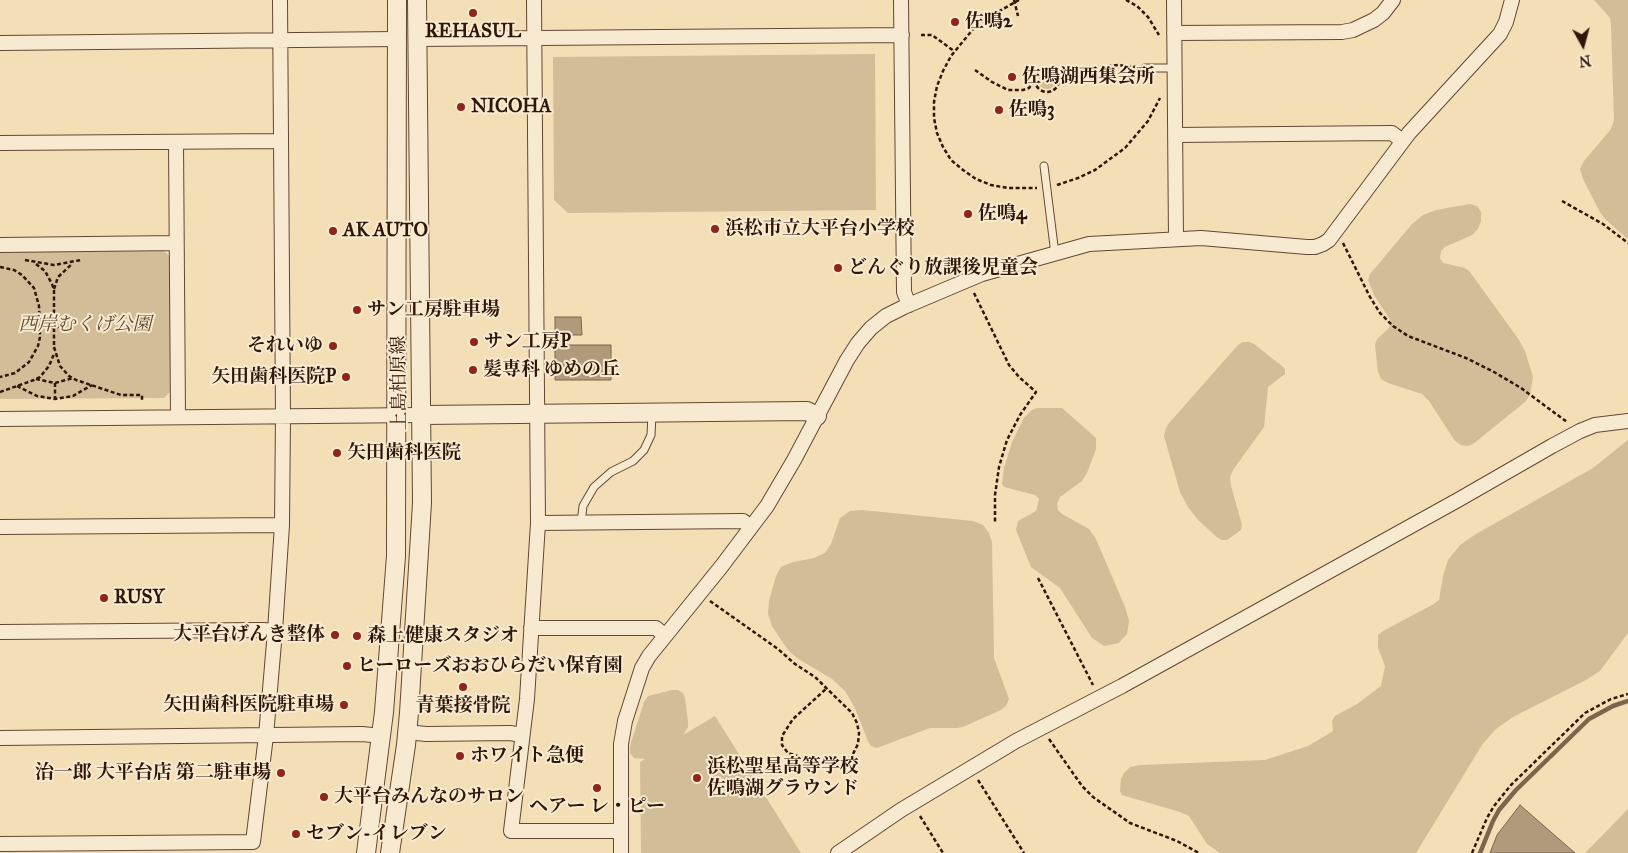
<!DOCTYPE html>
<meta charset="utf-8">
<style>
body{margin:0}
#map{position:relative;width:1628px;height:853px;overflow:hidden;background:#f4deb6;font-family:"IM FELL Great Primer",serif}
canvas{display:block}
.north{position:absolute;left:1558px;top:20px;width:50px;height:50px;-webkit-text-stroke:4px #f8ead0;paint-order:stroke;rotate:173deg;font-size:14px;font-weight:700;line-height:20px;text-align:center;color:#301608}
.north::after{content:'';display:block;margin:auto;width:18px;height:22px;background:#301608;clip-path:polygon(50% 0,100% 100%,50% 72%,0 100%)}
</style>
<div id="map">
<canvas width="1628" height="853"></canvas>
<div class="north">N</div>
</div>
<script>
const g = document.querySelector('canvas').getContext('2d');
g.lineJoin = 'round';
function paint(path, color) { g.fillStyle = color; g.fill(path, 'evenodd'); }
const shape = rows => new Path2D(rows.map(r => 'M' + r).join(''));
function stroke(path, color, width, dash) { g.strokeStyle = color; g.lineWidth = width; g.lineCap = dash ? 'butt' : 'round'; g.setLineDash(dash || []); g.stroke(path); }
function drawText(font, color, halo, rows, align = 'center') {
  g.font = font + ' "IM FELL Great Primer","Noto Serif JP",serif'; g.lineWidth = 4; g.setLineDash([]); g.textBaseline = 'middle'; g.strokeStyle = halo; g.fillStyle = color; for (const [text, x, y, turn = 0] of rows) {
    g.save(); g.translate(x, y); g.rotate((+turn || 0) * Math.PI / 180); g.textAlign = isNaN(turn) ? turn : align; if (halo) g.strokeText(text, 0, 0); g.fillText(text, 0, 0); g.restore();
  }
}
paint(shape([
 [1594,0,1628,0,1628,239,1606,220,1600,212,1583,179,1580,169,1584,161,1611,129,1614,120,1611,26,1610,18],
 [875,54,876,210,568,213,554,200,553,57],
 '1038 80a9 9 0 1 1 18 0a9 9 0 1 1-18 0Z',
 [1470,204,1477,206,1481,212,1481,221,1478,229,1472,235,1445,247,1441,251,1440,258,1443,263,1465,268,1470,272,1519,340,1525,351,1533,377,1530,395,1525,402,1473,444,1467,446,1461,445,1455,441,1429,401,1422,394,1388,383,1381,379,1378,372,1375,345,1377,339,1389,328,1391,321,1374,295,1368,280,1370,274,1412,224,1423,215,1436,210],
 [163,250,170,257,171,391,164,398,0,399,0,251],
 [1243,342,1249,342,1254,344,1282,366,1285,369,1285,374,1268,387,1264,427,1233,470,1230,477,1231,486,1242,525,1241,530,1227,540,1222,540,1218,538,1198,520,1188,507,1180,492,1164,436,1166,428,1170,422,1238,345],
 [1037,408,1062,408,1096,438,1096,449,1087,473,1082,481,1060,497,1057,504,1058,510,1062,514,1089,529,1096,539,1125,607,1129,621,1127,634,1119,643,1104,646,1092,638,1060,588,1031,567,1016,530,1018,521,1036,511,1039,499,1035,495,1004,487,1002,484,1004,468,1012,442,1024,418,1032,410],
 [1628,440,1628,633,1600,671,1584,681,1513,717,1496,729,1482,745,1416,853,1220,853,1207,844,1189,816,1180,812,1122,795,1120,791,1121,779,1124,773,1130,767,1140,765,1265,760,1308,746,1330,733,1333,731,1332,721,1335,716,1357,704,1381,686,1385,666,1378,648,1378,635,1383,631,1434,604,1439,600,1443,576,1448,560,1460,545,1476,534,1593,468],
 [862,510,973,521,983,525,989,533,992,542,994,658,1009,699,1006,706,1001,710,965,726,958,728,930,728,877,748,871,746,868,741,854,706,845,691,832,679,800,660,791,653,783,643,772,626,768,614,769,601,776,576,781,567,793,562,814,558,825,553,831,544,840,518,850,511],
 [672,690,678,690,683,693,685,698,688,721,688,727,683,735,715,716,801,853,641,853,640,762,645,759,634,758,630,753,630,746,644,702,648,696],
 [1628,809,1628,853,1585,853]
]), '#d3bc98');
const water = shape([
 [555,317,581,317,582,335,555,335,555,317],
 [555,345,611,345,611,380,555,380,555,345],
 [1520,805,1575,853,1490,853,1497,835,1520,805]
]);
paint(water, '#b19a7b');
stroke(water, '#7d654d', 1);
stroke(shape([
 [1480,853,1493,821,1499,810,1516,790,1589,719,1613,706,1628,701]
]), '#7d654d', 4.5);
const service = shape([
 [1145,68,1175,68],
 [1044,166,1055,254],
 [581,523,583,506,594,487,611,472,633,461,644,450,651,435,652,414]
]);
const minor = shape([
 [534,0,538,523,527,699,511,831,621,831],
 [901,0,904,292,909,305],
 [1174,0,1176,239],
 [1174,33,1342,32,1353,30,1374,20,1383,13,1393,0],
 [417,39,902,35],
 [0,43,398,39],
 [1175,135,1392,133,1402,141],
 [176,142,178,417],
 [0,143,281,141],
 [0,245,176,243],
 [0,419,422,415],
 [538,523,743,521,751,527],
 [0,527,282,525],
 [531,628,656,628,665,636],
 [0,632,263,630,275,631],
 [407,732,426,734,510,733,522,735],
 [0,738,362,734,382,736],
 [0,844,253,842,266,736,275,631,282,525,283,416,280,0],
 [621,853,621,744,625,721,642,668,649,656,721,567,767,506,794,460,847,360,858,343,871,328,886,316,904,307,982,274,1089,244,1201,238,1307,247,1315,247,1323,244,1329,240,1409,133,1500,34,1506,22,1512,0],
 [838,853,901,810,1016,741,1122,686,1458,500,1552,446,1580,431,1595,425,1628,421]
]);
const tertiary = shape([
 [422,415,807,411,817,416],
 [366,853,384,712,396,556,397,0],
 [390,853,406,745,409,713,422,503,417,0]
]);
stroke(service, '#614834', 9);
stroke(minor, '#614834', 16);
stroke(tertiary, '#614834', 20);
stroke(shape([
 [1014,0,1018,16],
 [1019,0,989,17,974,28,951,56,943,71,937,86,934,102,934,118,937,133,943,147,951,160,963,170,976,179,991,185,1008,188,1037,188],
 [1126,0,1137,6,1148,17,1159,35],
 [921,35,932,35,954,51],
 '1035 80a12 12 0 1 1 24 0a12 12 0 1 1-24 0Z',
 [975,70,992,82,1008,90,1023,90,1029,88,1034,81],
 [1058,81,1090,68,1118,65,1136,67],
 [1057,185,1078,178,1095,170,1125,148,1148,121,1160,98],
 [1562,201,1603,224,1628,243],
 [1343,243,1370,297,1380,313,1393,326,1408,336,1466,358,1494,372,1521,388,1567,422],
 [25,260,54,265,81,260],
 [36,264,45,271,52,284,54,290,54,314],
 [0,267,14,270,22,275,34,288,39,306,40,337,38,346,29,362,15,373,0,377],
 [54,289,58,277,72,264],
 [974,293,1009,365,1019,377,1036,392,1020,415,1007,440,999,467,995,495,995,522],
 '47 321a7 7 0 1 1 14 0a7 7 0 1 1-14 0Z',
 [54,328,54,349],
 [54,347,60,366,69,376,76,380,121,395,142,395,142,401],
 [36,379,55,383,73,378],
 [55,383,55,402],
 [17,386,37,396,55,399,73,396,92,385],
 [0,392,34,380,40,377,49,366,54,354],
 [1038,578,1093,685],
 [710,601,778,649,795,664,815,677,852,713,857,723,859,733,858,744,853,754,846,762],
 [1049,739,1082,786,1093,797,1130,823,1177,841,1199,853],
 [824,765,788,753,782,745,782,736,793,719,827,688],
 [978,780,1024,853],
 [920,816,943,853],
 [1472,853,1487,818,1494,806,1511,785,1585,713,1611,699,1628,694]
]), '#301608', 2.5, [4, 2.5]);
stroke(service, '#f8ead0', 7);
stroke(minor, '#f8ead0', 14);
stroke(tertiary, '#f8ead0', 18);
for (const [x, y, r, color] of [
 [473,13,5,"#8f2418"],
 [955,22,5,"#8f2418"],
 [1012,77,5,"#8f2418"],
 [461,107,5,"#8f2418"],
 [999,110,5,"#8f2418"],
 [968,214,5,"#8f2418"],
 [715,229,5,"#8f2418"],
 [333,231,5,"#8f2418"],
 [838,268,5,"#8f2418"],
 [357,310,5,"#8f2418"],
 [474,342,5,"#8f2418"],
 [333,346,5,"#8f2418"],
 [473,370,5,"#8f2418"],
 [346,377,5,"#8f2418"],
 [337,453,5,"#8f2418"],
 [104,598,5,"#8f2418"],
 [335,635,5,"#8f2418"],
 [357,636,5,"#8f2418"],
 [347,666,5,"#8f2418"],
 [463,687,5,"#8f2418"],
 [344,705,5,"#8f2418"],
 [460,756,5,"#8f2418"],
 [281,773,5,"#8f2418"],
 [697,778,5,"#8f2418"],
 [597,788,5,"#8f2418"],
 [324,797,5,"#8f2418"],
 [296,834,5,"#8f2418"]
]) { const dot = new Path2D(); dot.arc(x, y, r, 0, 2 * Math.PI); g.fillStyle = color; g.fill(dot); stroke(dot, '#f8ead0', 2); }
drawText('bold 19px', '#301608', '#f8ead0', [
 ["佐鳴2",965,22],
 ["REHASUL",473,32,"center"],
 ["佐鳴湖西集会所",1022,77],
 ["NICOHA",471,107],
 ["佐鳴3",1009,110],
 ["佐鳴4",978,214],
 ["浜松市立大平台小学校",725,229],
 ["AK AUTO",343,231],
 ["どんぐり放課後児童会",848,268],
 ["サン工房駐車場",367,310],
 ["サン工房P",484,342],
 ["それいゆ",323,346,"right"],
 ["髪専科 ゆめの丘",483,370],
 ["矢田歯科医院P",336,377,"right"],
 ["矢田歯科医院",347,453],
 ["RUSY",114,598],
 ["大平台げんき整体",325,635,"right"],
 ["森上健康スタジオ",367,636],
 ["ヒーローズおおひらだい保育園",357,666],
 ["矢田歯科医院駐車場",334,705,"right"],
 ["青葉接骨院",463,706,"center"],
 ["ホワイト急便",470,756],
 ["浜松聖星高等学校",707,767],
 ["佐鳴湖グラウンド",707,789],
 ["治一郎 大平台店 第二駐車場",271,773,"right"],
 ["大平台みんなのサロン",334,797],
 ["ヘアー レ・ピー",597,807,"center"],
 ["セブン-イレブン",306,834]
], 'left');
drawText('italic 19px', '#614833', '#f8ead0', [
 ["西岸むくげ公園",85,325]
]);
drawText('19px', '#301608', '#f8ead0', [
 ["上島柏原線",400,383,-91]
]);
</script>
